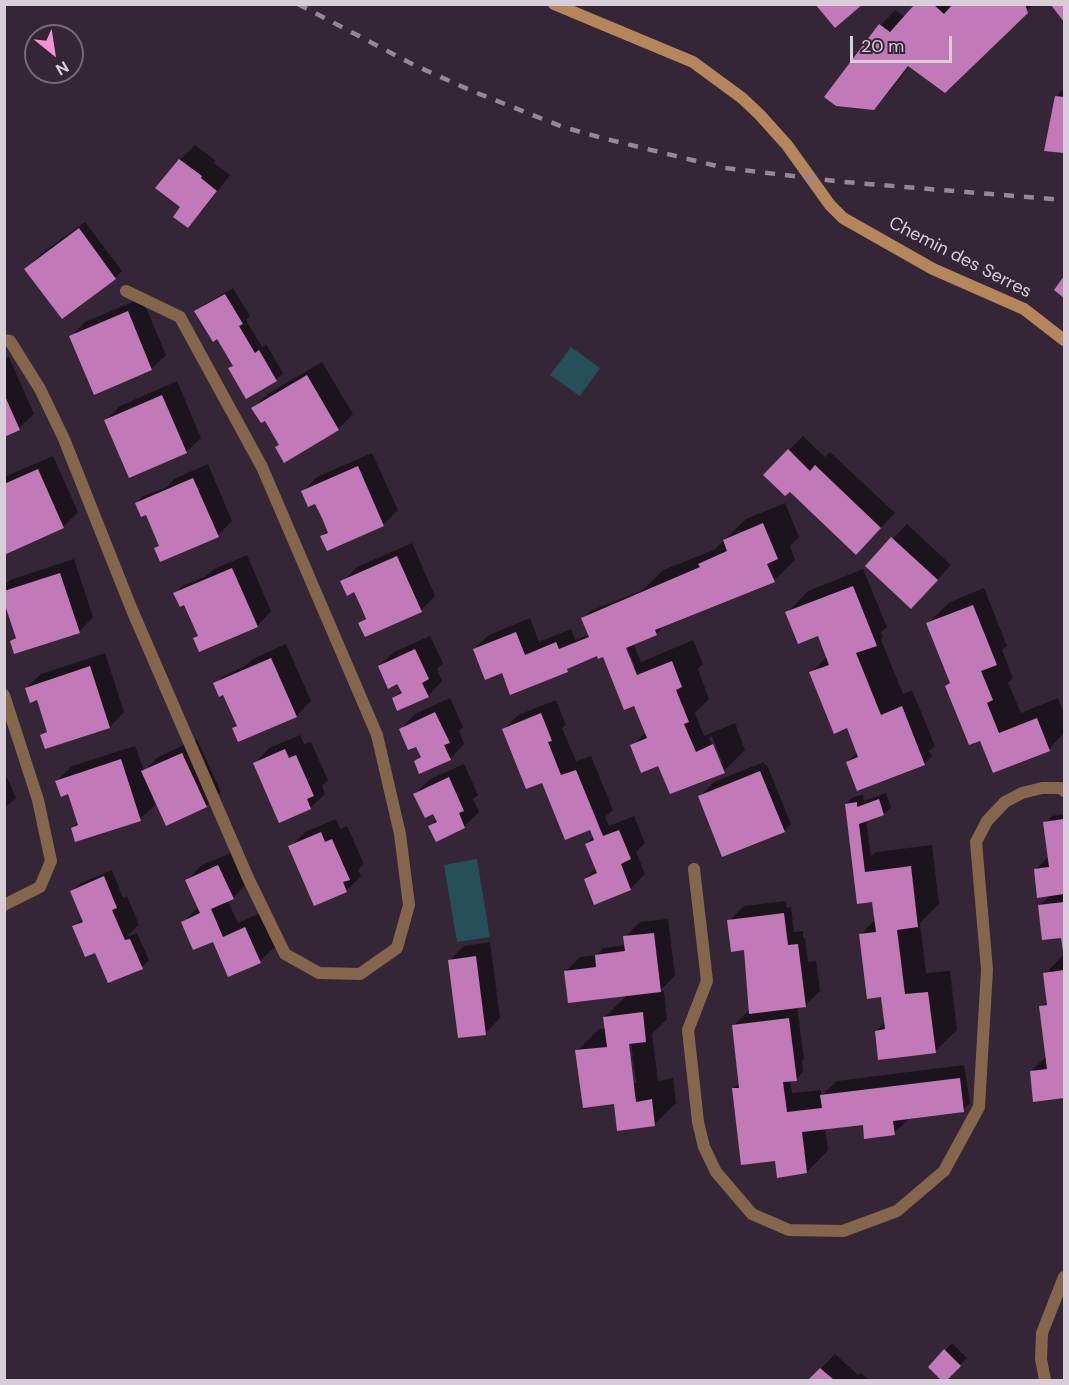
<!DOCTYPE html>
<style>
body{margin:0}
#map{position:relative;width:1069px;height:1385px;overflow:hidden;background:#352637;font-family:"DM Sans",sans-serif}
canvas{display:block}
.frame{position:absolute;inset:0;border:6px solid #d8ced9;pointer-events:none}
.north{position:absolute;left:24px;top:24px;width:60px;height:60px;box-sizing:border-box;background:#352637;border:2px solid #766978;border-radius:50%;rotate:150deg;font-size:16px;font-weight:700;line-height:24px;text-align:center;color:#d8ced9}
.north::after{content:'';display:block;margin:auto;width:21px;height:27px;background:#f690cf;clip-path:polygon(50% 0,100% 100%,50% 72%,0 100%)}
.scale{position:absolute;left:850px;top:36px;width:102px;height:27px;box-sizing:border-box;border:3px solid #d8ced9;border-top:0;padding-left:8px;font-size:18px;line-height:21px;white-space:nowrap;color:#d8ced9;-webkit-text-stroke:4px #352637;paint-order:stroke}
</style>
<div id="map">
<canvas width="1069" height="1385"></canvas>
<div class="frame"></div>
<div class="north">N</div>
<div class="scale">20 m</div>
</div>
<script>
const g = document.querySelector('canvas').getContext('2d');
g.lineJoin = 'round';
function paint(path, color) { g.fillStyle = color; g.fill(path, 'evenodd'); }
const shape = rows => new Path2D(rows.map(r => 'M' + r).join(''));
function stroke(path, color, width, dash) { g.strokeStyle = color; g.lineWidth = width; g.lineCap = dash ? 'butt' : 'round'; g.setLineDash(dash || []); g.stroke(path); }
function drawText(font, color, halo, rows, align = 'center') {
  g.font = font + ' "DM Sans",sans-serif'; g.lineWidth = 6; g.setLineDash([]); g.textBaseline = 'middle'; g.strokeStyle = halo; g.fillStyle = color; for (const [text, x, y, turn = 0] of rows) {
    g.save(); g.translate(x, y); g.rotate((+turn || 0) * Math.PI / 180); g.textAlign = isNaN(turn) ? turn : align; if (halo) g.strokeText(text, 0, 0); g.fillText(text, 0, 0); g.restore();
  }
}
paint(shape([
 [571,347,600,368,580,396,550,375],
 [477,859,490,937,457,942,444,865]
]), '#264f58');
paint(shape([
 [917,4,947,4,951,8,955,4,1034,4,945,91,910,66,888,93,874,108,826,97,881,25,895,10,905,17],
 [1063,89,1064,152,1045,149,1056,97],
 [195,145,216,161,214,163,230,175,202,211,188,226,182,207,180,160],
 [85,222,122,271,115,278,26,269,41,254],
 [233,288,250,316,246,320,262,347,266,344,283,373,276,380,230,369,234,365,218,337,196,312,203,305],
 [142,298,166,355,151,369,71,337,85,322],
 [9,357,34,414,19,428,4,435,4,359],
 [322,362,353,414,338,429,266,419,253,408,268,394],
 [177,381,201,438,186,452,106,420,120,406],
 [803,436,825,457,830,452,895,513,871,538,789,450],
 [372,453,398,510,383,525,322,536,328,530,316,502,302,492,317,477],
 [53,456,78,512,63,527,4,553,4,477],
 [208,464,232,521,218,535,156,548,160,544,147,516,136,503,143,496,167,487,174,479],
 [785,503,799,537,790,546,795,560,774,581,666,625,656,634,633,643,641,662,693,640,703,664,698,669,709,699,695,713,704,736,735,723,745,750,724,771,659,764,632,746,646,732,635,705,604,656,597,654,572,665,567,670,502,671,474,649,489,635,530,618,539,642,571,629,575,640,590,634,583,618,590,611,643,590,663,570,714,550,746,519],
 [624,641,635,666,632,669,622,642],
 [712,736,722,762,719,762,709,738],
 [907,524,951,565,925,593,867,566],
 [412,543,435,596,421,610,360,623,366,617,355,590,342,582,357,567],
 [247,555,271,611,257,626,195,639,199,635,185,603,175,593,182,586,206,576,214,569],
 [74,559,93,617,79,632,11,641,17,636,7,606,4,607,4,586,10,580],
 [863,569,887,627,881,632,883,637,881,640,903,694,912,690,935,746,929,751,932,756,925,763,913,767,847,762,858,752,848,726,811,673,827,656,818,634,787,613,808,591],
 [984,588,1007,646,1002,650,1013,678,1008,683,1021,713,1058,698,1064,713,1064,733,1049,749,981,739,946,686,951,681,928,623,950,602],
 [430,636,443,663,437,669,442,681,428,696,393,699,402,690,398,682,379,666,394,652],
 [286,644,311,701,296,716,234,729,238,725,224,693,215,684,222,677,245,666,253,659],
 [105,653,124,712,110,727,46,747,42,736,48,730,38,698,26,688,41,674],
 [450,698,463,727,459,731,464,744,450,759,415,761,422,755,417,745,401,729,415,714],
 [556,700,566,725,562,728,576,761,591,756,613,810,605,817,609,826,634,816,645,843,636,852,645,874,630,889,585,879,596,868,586,844,594,836,592,830,543,781,504,729,518,715],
 [300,735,304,744,311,742,328,780,322,786,325,794,310,808,255,763,269,748],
 [197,739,221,792,206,806,154,794,152,795,155,805,140,819,72,828,78,822,69,792,57,781,72,766,135,746,144,771,158,757],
 [764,762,765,765,767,765,791,824,784,831,699,797,714,782],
 [464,764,478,795,473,799,479,812,464,827,430,826,437,819,434,812,415,794,430,779],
 [4,770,16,798,4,809],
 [886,793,891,807,884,814,866,820,871,857,876,852,932,845,939,904,920,923,926,973,950,971,957,1030,935,1051,876,1031,885,1022,882,996,861,934,876,919,873,900,858,902,846,804,853,797,863,795,864,801],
 [1064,814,1064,952,1063,936,1040,905,1051,894,1035,870,1049,856,1045,823,1052,816],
 [336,819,340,829,347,826,364,864,358,870,361,876,346,891,290,847,305,832],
 [233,852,247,883,233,898,228,900,231,908,238,923,260,913,275,947,260,961,229,975,213,940,183,922,199,907,187,880,202,865],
 [112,870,123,898,127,896,139,925,126,937,137,933,149,960,142,967,97,953,74,927,83,918,72,891,79,884],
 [786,901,787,908,791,907,794,932,803,931,803,938,805,938,808,962,816,961,820,991,806,1005,797,1006,804,1059,802,1061,803,1072,796,1079,790,1080,792,1093,821,1090,821,1096,837,1081,964,1065,970,1103,963,1110,909,1119,894,1133,864,1123,825,1128,828,1150,807,1172,776,1159,733,1089,740,1082,733,1026,750,1009,745,949,729,921,744,906],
 [668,919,675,975,659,992,664,991,667,1019,652,1034,658,1081,673,1078,676,1103,654,1125,615,1102,577,1051,599,1029,606,1028,605,1017,628,994,566,971,580,957,597,955,603,948,626,945,625,937,640,922],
 [627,1036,630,1036,636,1083,633,1083],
 [490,942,500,1018,486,1033,449,961,464,946],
 [1064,954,1064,1096,1035,1100,1031,1071,1047,1056,1041,1007,1048,1000,1045,974],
 [952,1343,967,1358,943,1380,930,1367],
 [835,1354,858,1375,861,1373,870,1380,810,1380]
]), '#0007');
paint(shape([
 [815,4,863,4,835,28],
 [915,4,933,4,944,14,953,4,1025,4,1028,13,945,93,908,66,874,110,836,106,824,97,879,24,890,32],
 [1051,5,1064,5,1064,22],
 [1055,96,1064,97,1064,153,1044,151],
 [179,159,202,176,201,178,217,191,188,228,173,217,180,207,155,188],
 [79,228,116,279,62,319,24,269],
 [1064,276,1064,298,1054,290],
 [225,294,243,324,239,326,255,353,259,350,277,381,246,399,228,368,233,366,217,339,213,342,194,311],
 [128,311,152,370,94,395,69,336],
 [307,375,339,430,284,463,275,447,279,445,265,421,261,423,251,408],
 [4,394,20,430,4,437],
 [162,395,187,453,129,478,104,420],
 [788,449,810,471,815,465,881,528,856,555,790,492,785,496,763,475],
 [358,466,384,526,327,551,320,536,328,533,322,518,315,504,308,507,301,491],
 [38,469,64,528,4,555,4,484],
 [193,478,219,537,160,562,154,548,159,546,146,515,141,517,135,503],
 [763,523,778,559,767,564,775,582,655,630,657,635,626,648,637,675,672,661,682,687,676,690,689,722,684,724,696,752,713,744,725,773,670,794,658,766,641,773,630,745,647,738,634,706,624,710,603,657,598,659,597,656,567,669,568,672,510,695,502,673,485,680,473,649,516,632,525,655,556,642,559,649,589,637,581,618,700,567,698,564,727,551,723,540],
 [891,537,938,580,911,609,865,566],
 [397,556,422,612,365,637,358,623,366,619,361,607,354,592,347,596,340,581],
 [232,568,258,627,199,652,193,638,198,636,184,605,180,607,173,593],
 [60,573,80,633,14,654,10,641,16,638,6,608,4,609,4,591],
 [853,586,877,646,856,653,881,715,902,706,925,765,857,791,846,762,858,757,847,728,834,734,809,672,829,665,818,636,798,644,785,612],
 [973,605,997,665,981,671,993,700,987,703,999,733,1037,718,1050,751,993,773,980,741,969,745,945,686,950,683,926,623],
 [415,649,429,679,422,683,429,697,397,711,392,698,402,693,397,684,388,689,378,666],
 [271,658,297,717,238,742,232,728,237,726,223,695,219,697,213,683],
 [90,666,110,728,45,749,40,735,47,732,37,700,30,703,25,688],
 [435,712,450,743,444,745,451,760,419,774,414,761,421,757,416,747,408,750,399,729],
 [541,713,552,741,548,742,561,775,576,770,603,836,619,830,631,859,621,864,631,890,594,905,584,879,597,873,585,844,594,840,590,830,565,840,542,783,526,789,502,729],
 [285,749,289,758,296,755,314,796,307,799,311,809,279,823,253,763],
 [182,753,207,807,166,826,141,771],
 [121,759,141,821,75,842,71,828,78,825,68,794,61,797,55,781],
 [760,771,785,832,722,857,698,796],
 [449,777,464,811,459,813,465,828,436,842,428,826,437,822,433,814,425,818,413,794],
 [879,799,884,815,859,824,865,872,911,866,918,927,897,930,905,994,928,992,936,1053,878,1060,875,1031,885,1029,881,997,867,999,859,934,876,932,872,902,857,904,845,804,857,802,857,807],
 [1064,819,1064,894,1037,898,1034,869,1049,867,1043,822],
 [321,832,325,842,332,839,350,880,343,882,347,892,314,906,288,846],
 [218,865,234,899,211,909,223,937,245,927,261,963,228,977,213,942,193,950,181,922,200,913,185,880],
 [104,876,117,908,112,910,118,924,125,940,130,939,143,969,108,983,95,953,85,957,72,926,83,922,70,891],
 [1064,902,1064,952,1063,952,1061,938,1042,940,1038,905],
 [784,913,788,945,798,944,806,1007,749,1014,744,950,731,952,727,920],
 [654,933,661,992,568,1003,564,971,596,967,595,955,625,951,623,936],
 [476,956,486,1035,458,1038,448,960],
 [1064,970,1064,1098,1033,1102,1030,1071,1047,1069,1039,1006,1047,1005,1043,973],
 [643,1012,646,1042,629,1044,636,1102,652,1099,655,1126,617,1131,614,1104,583,1108,575,1050,607,1047,603,1017],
 [789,1018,797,1081,783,1082,787,1112,822,1108,820,1095,960,1078,964,1112,893,1121,895,1135,864,1139,863,1125,802,1132,807,1173,777,1178,775,1161,741,1165,732,1088,739,1088,732,1025],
 [944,1349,961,1366,947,1380,941,1380,928,1367],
 [820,1368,834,1380,808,1380]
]), '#c179b7');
stroke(shape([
 [4,340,10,341,40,389,64,439,132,610,248,878,285,954,319,973,360,974,397,948,409,905,400,834,377,735,262,467,180,317,126,291],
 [4,695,38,800,51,861,40,887,4,905],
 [694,869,707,981,688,1030,698,1122,704,1147,716,1172,752,1214,789,1230,843,1231,897,1211,944,1171,979,1107,987,970,976,842,987,821,1005,802,1022,793,1042,788,1061,788,1064,791],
 [1045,1380,1041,1359,1042,1333,1064,1277]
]), '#84664c', 12);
stroke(shape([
 [554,4,693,62,742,98,759,114,787,145,830,205,843,218,933,269,1024,309,1064,340]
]), '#b5855b', 12);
stroke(shape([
 [298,4,414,65,472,91,563,127,606,139,725,168,844,182,1064,200]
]), '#948895', 4.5, [10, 10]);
drawText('18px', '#d8ced9', '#352637', [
 ["Chemin des Serres",960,258,27]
]);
</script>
